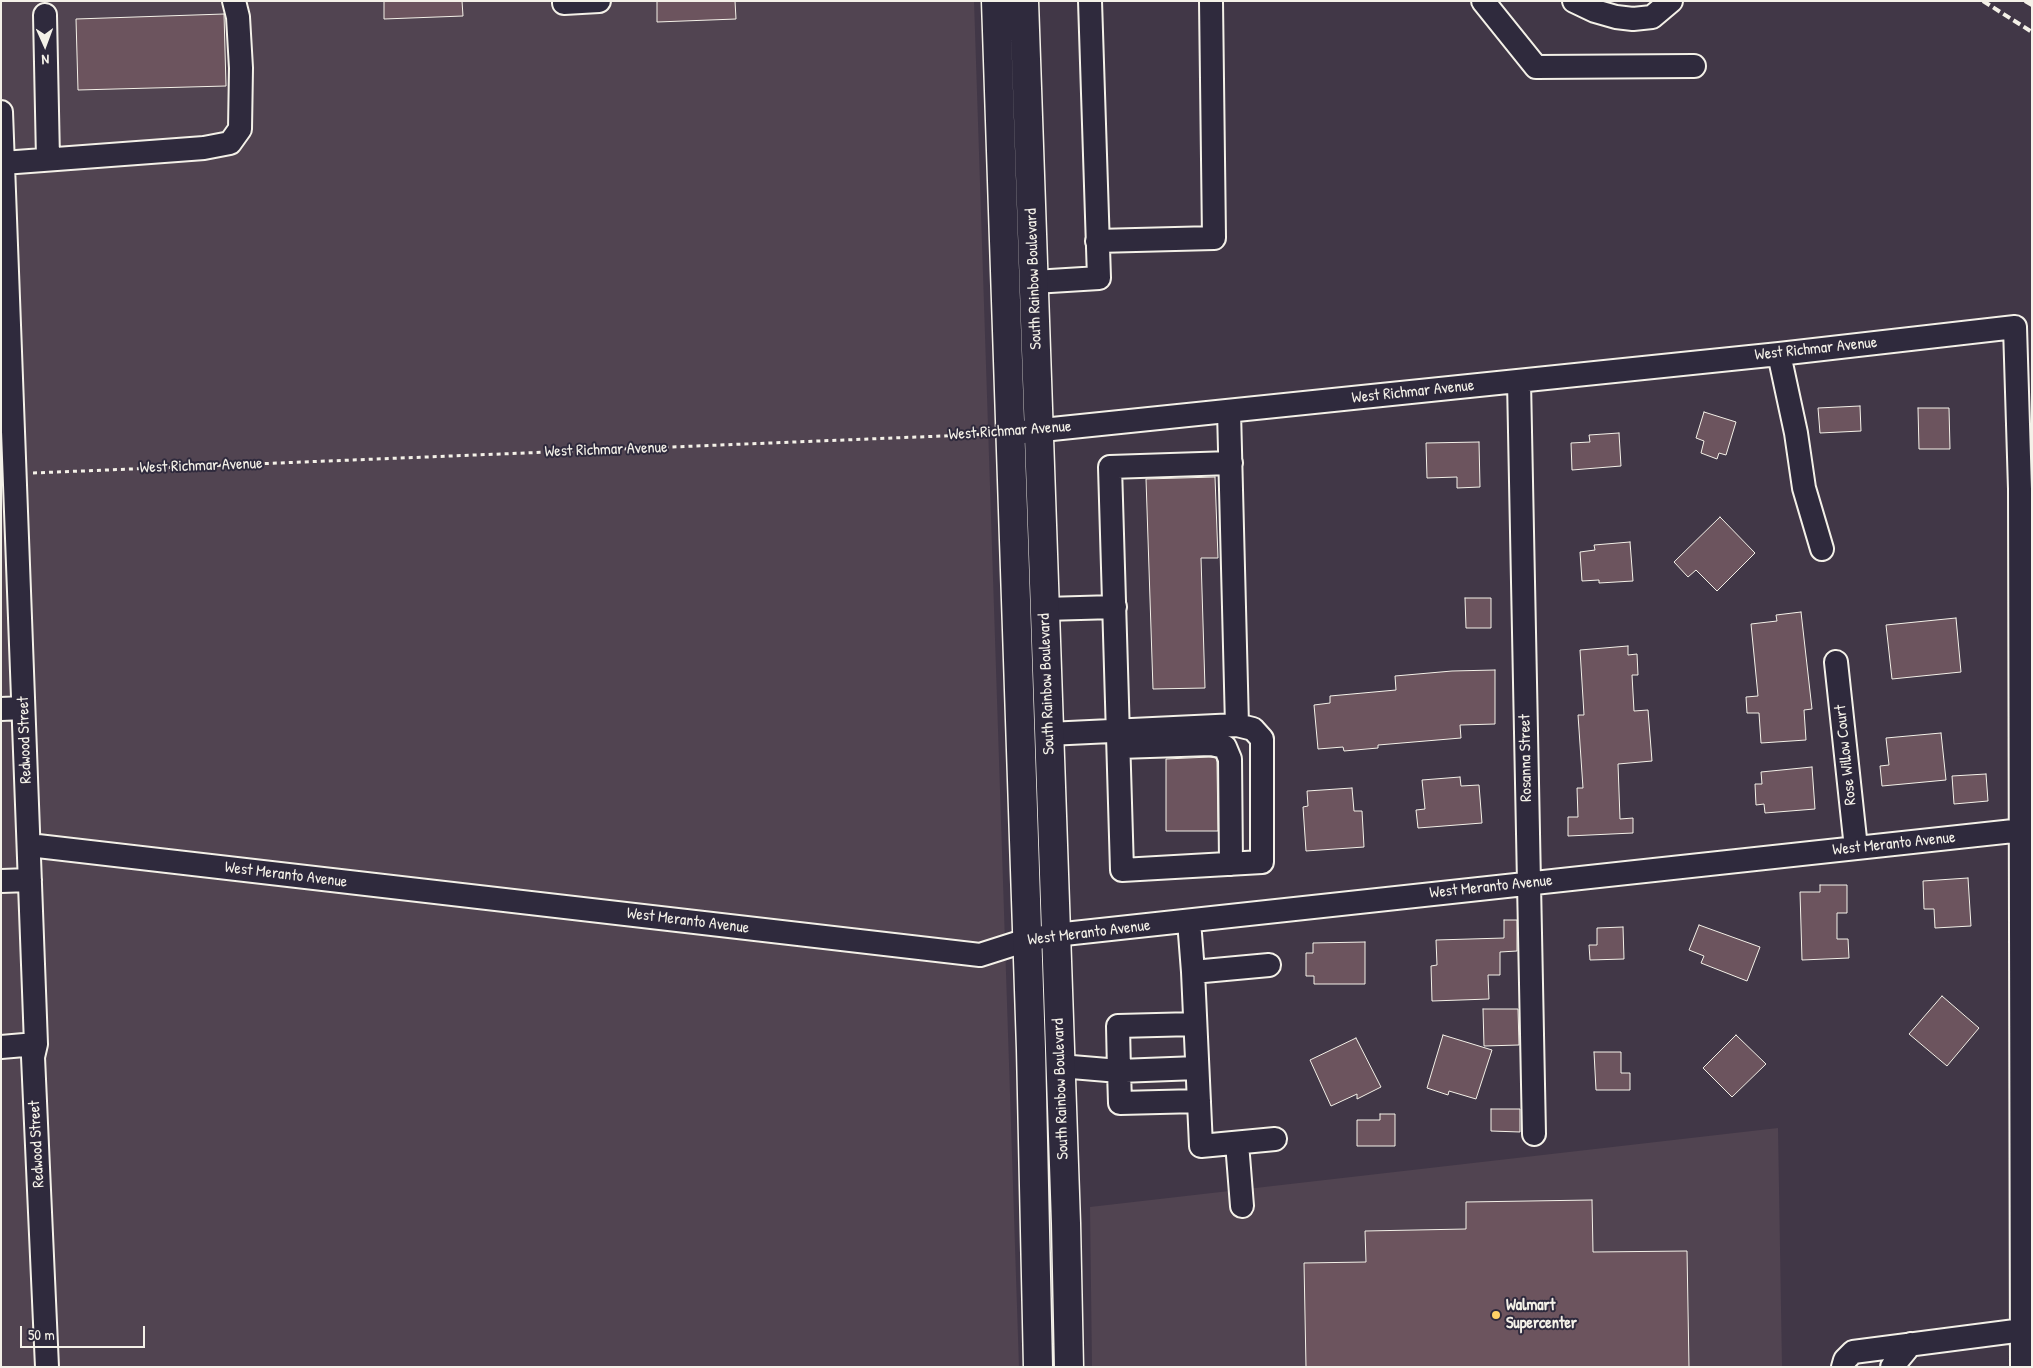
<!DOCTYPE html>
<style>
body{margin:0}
#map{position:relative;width:2033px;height:1368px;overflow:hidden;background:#413747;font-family:"Patrick Hand",sans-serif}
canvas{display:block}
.frame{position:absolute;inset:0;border:2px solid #f4f1e8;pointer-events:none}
.north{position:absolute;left:20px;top:20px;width:50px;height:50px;-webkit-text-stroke:4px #2f2a3d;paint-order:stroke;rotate:178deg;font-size:14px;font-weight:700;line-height:20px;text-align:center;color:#f4f1e8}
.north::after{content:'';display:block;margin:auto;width:18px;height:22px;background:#f4f1e8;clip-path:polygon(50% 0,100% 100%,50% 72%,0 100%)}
.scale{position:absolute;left:20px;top:1326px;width:125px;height:22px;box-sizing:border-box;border:2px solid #f4f1e8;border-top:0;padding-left:6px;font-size:15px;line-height:18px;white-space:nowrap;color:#f4f1e8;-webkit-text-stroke:4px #2f2a3d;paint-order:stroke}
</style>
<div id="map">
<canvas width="2033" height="1368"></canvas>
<div class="frame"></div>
<div class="north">N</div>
<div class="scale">50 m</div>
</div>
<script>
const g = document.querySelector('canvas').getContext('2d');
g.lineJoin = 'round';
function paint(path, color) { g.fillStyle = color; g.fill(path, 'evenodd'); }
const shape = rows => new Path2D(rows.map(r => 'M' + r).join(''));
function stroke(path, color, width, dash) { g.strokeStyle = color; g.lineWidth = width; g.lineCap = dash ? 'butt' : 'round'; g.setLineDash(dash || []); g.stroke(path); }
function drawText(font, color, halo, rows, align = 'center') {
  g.font = font + ' "Patrick Hand",sans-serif'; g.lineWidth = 4; g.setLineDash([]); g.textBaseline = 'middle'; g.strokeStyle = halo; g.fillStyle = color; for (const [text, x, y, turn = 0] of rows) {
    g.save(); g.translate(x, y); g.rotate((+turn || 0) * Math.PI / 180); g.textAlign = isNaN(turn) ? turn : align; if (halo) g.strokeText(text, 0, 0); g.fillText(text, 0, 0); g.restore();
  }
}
paint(shape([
 [1,1,974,1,1019,1367,1,1367],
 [1778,1128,1782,1367,1092,1367,1090,1207]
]), '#514451');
const building = shape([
 [384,1,462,1,463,16,384,19,384,1],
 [657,1,735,1,736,19,657,22,657,1],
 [224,14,226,86,78,90,76,19,224,14],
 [1860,406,1861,431,1820,433,1818,408,1860,406],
 [1918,408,1949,408,1950,449,1919,449,1918,408],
 [1704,412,1736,422,1726,455,1719,453,1717,459,1701,453,1704,441,1696,438,1704,412],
 [1619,433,1621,466,1572,470,1571,443,1590,442,1589,435,1619,433],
 [1479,442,1480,487,1457,488,1457,477,1427,478,1426,443,1479,442],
 [1215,477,1218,558,1201,558,1205,688,1153,689,1146,479,1215,477],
 [1720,517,1755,553,1717,591,1696,570,1688,577,1674,562,1720,517],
 [1630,542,1633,581,1599,583,1599,580,1582,581,1580,552,1595,550,1594,545,1630,542],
 [1465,598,1491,598,1491,628,1466,628,1465,598],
 [1801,612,1812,709,1804,710,1806,740,1761,743,1759,713,1747,713,1746,697,1758,696,1751,624,1777,621,1776,615,1801,612],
 [1956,618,1961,672,1892,679,1886,625,1956,618],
 [1628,646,1628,655,1637,654,1638,675,1632,675,1634,711,1648,710,1652,761,1618,764,1620,819,1633,818,1633,833,1568,836,1568,817,1578,817,1577,788,1583,788,1578,715,1584,715,1580,650,1628,646],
 [1495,670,1495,724,1460,725,1461,738,1378,745,1378,748,1344,751,1343,747,1318,749,1314,705,1330,703,1330,696,1396,690,1395,676,1452,671,1495,670],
 [1941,733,1946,780,1882,786,1880,766,1889,765,1886,738,1941,733],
 [1210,757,1216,758,1217,762,1218,831,1166,831,1166,759,1210,757],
 [1812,767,1815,809,1765,813,1764,804,1756,805,1755,784,1762,784,1761,772,1812,767],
 [1986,774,1988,801,1954,804,1952,776,1986,774],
 [1460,777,1461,786,1479,785,1482,823,1418,828,1416,810,1425,809,1422,780,1460,777],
 [1352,788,1354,811,1362,811,1364,847,1306,851,1303,807,1308,806,1307,791,1352,788],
 [1968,878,1971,926,1935,928,1934,909,1924,909,1923,881,1968,878],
 [1820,885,1847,885,1847,913,1837,913,1837,939,1848,939,1849,958,1802,960,1800,892,1820,892,1820,885],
 [1504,920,1517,920,1517,951,1500,952,1500,975,1488,975,1489,999,1432,1001,1431,966,1437,965,1436,940,1504,938,1504,920],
 [1699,925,1760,947,1747,981,1701,963,1704,956,1689,950,1699,925],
 [1623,927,1624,959,1590,960,1589,945,1597,945,1597,928,1623,927],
 [1365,942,1365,984,1314,984,1314,976,1306,976,1306,953,1313,953,1313,943,1365,942],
 [1942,996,1979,1028,1947,1066,1909,1034,1942,996],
 [1483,1009,1518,1009,1519,1045,1484,1046,1483,1009],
 [1443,1035,1492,1050,1476,1099,1449,1091,1448,1095,1427,1088,1443,1035],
 [1736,1035,1766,1064,1732,1097,1703,1068,1736,1035],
 [1356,1038,1381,1087,1357,1099,1357,1094,1331,1106,1310,1060,1356,1038],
 [1594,1052,1621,1052,1621,1073,1630,1073,1630,1090,1596,1090,1594,1052],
 [1491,1109,1520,1109,1520,1132,1491,1131,1491,1109],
 [1380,1114,1395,1114,1395,1146,1357,1146,1357,1120,1380,1120,1380,1114],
 [1592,1200,1593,1252,1687,1251,1689,1367,1306,1367,1304,1263,1366,1262,1365,1231,1466,1229,1466,1202,1592,1200]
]);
paint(building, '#6c545e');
stroke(building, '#f4f1e8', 1);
const minor = shape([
 [1483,1,1536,67,1694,66],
 [1574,1,1595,11,1616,17,1633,19,1652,17,1671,1],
 [564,3,599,1],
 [45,15,48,159],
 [1,112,36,1044,33,1057,47,1367],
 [3,163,204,148,230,143,240,129,241,68,238,17,234,1],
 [1097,241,1214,238,1211,1],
 [1034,282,1099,278,1090,1],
 [1779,354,1796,433,1804,488,1822,549],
 [1519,381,1534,1134],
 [1023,432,1779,354,2015,327,2020,489,2022,1367],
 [1231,463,1110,467,1122,870,1262,862,1262,739,1253,729,1237,725],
 [1045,609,1115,607],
 [1836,662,1856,848],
 [1,709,23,708],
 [1048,734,1237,725,1229,411],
 [1119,747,1211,744,1225,747,1230,759,1231,864],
 [29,845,980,955,1027,940,1055,935,2032,829],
 [1,881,30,880],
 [1189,921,1193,972,1269,965],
 [1193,972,1201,1146,1275,1139],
 [1,1047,36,1044],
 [1060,1066,1119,1071,1118,1026,1195,1024],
 [1197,1068,1119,1071,1120,1103,1199,1101],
 [1237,1143,1242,1206],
 [1843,1367,1845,1360,1853,1352,2023,1330],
 [1892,1367,1911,1344]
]);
const major = shape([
 [996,1,1031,1049,1038,1367],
 [1024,1,1066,1223,1069,1367]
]);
stroke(minor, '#f4f1e8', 26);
stroke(major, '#f4f1e8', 31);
stroke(shape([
 [33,473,991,434]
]), '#f4f1e8', 3, [4, 4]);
stroke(minor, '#2f2a3d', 22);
stroke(major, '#2f2a3d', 28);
stroke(shape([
 [1983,1,2032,32],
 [2025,1,2032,5]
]), '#f4f1e8', 4, [8, 4]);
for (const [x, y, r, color] of [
 [1496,1315,5,"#ffd166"]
]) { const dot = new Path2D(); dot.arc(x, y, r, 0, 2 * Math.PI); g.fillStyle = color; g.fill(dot); stroke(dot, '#2f2a3d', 2); }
drawText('16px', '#f4f1e8', '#2f2a3d', [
 ["South Rainbow Boulevard",1034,279,-92],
 ["West Richmar Avenue",1816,349,-6],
 ["West Richmar Avenue",1413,392,-6],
 ["West Richmar Avenue",1010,431,-4],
 ["West Richmar Avenue",606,450,-2],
 ["West Richmar Avenue",201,466,-2],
 ["South Rainbow Boulevard",1047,684,-92],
 ["Redwood Street",25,740,-92],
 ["Rose Willow Court",1846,755,-96],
 ["Rosanna Street",1526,758,-91],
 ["West Meranto Avenue",1894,844,-6],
 ["West Meranto Avenue",286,875,7],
 ["West Meranto Avenue",1491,887,-6],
 ["West Meranto Avenue",688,921,7],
 ["West Meranto Avenue",1089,933,-7],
 ["South Rainbow Boulevard",1061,1089,-92],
 ["Redwood Street",37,1144,-93]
]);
drawText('bold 16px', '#f4f1e8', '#2f2a3d', [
 ["Walmart",1506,1306],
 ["Supercenter",1506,1324]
], 'left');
</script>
